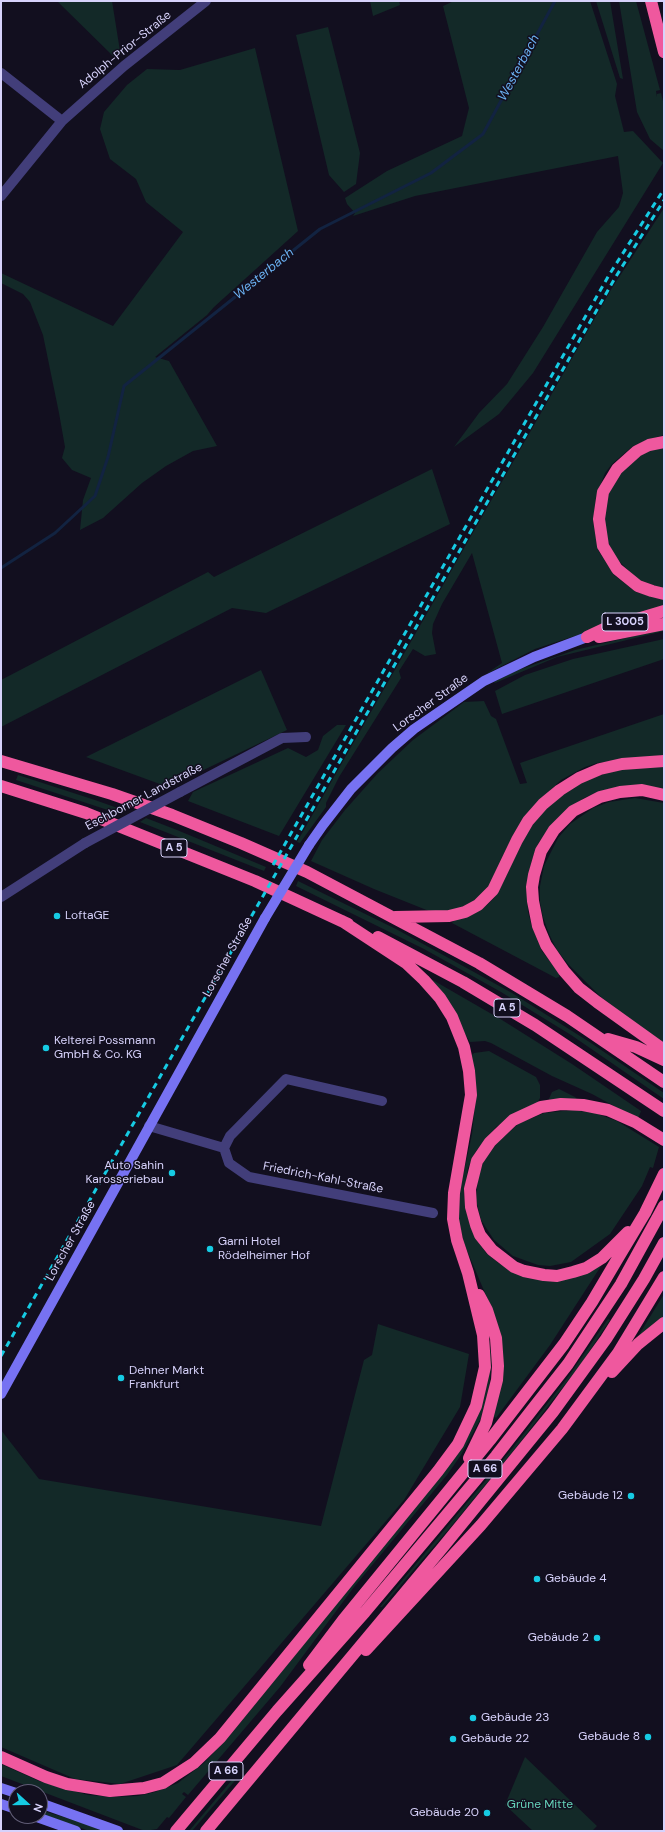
<!DOCTYPE html>
<meta charset="utf-8">
<style>
body{margin:0}
#map{position:relative;width:665px;height:1832px;overflow:hidden;background:#120f1f;font-family:"DM Sans",sans-serif}
canvas{display:block}
.frame{position:absolute;inset:0;border:2px solid #d7d2fb;pointer-events:none}
.north{position:absolute;left:8px;top:1784px;width:40px;height:40px;box-sizing:border-box;background:#120f1f;border:1px solid #615d77;border-radius:50%;rotate:111deg;font-size:11px;font-weight:700;line-height:16px;text-align:center;color:#d7d2fb}
.north::after{content:'';display:block;margin:auto;width:14px;height:18px;background:#16cbe3;clip-path:polygon(50% 0,100% 100%,50% 72%,0 100%)}
</style>
<div id="map">
<canvas width="665" height="1832"></canvas>
<div class="frame"></div>
<div class="north">N</div>
</div>
<script>
const g = document.querySelector('canvas').getContext('2d');
g.lineJoin = 'round';
function paint(path, color) { g.fillStyle = color; g.fill(path, 'evenodd'); }
const shape = rows => new Path2D(rows.map(r => 'M' + r).join(''));
function stroke(path, color, width, dash) { g.strokeStyle = color; g.lineWidth = width; g.lineCap = dash ? 'butt' : 'round'; g.setLineDash(dash || []); g.stroke(path); }
function drawText(font, color, halo, rows, align = 'center') {
  g.font = font + ' "DM Sans",sans-serif'; g.lineWidth = 3; g.setLineDash([]); g.textBaseline = 'middle'; g.strokeStyle = halo; g.fillStyle = color; for (const [text, x, y, turn = 0] of rows) {
    g.save(); g.translate(x, y); g.rotate((+turn || 0) * Math.PI / 180); g.textAlign = isNaN(turn) ? turn : align; if (halo) g.strokeText(text, 0, 0); g.fillText(text, 0, 0); g.restore();
  }
}
paint(shape([
 [57,1,112,1,120,51,114,57],
 [370,1,399,1,400,5,373,16],
 [454,1,590,1,617,84,615,96,624,132,633,131,663,163,533,373,499,414,454,447,479,413,507,384,543,327,597,232,619,207,623,193,618,156,415,196,353,216,355,213,347,204,345,198,387,171,462,136,469,108,443,6],
 [596,1,610,1,623,79,620,78],
 [619,1,636,1,660,90,656,91,657,97,657,94,661,93,664,105,664,151,650,139,637,112],
 [328,27,360,153,356,184,344,192,329,175,296,35],
 [255,48,298,231,214,307,207,315,155,357,169,361,217,446,193,451,166,466,142,483,103,518,80,530,83,500,91,478,72,470,62,458,65,447,59,413,43,335,30,302,23,294,1,283,1,273,113,326,183,232,146,202,136,179,110,159,100,129,104,112,127,85,147,69,180,70],
 [664,208,664,435,650,439,633,446,612,464,605,473,596,497,593,522,598,550,614,575,636,592,664,600,664,607,535,649,486,674,502,663,472,553,442,604,433,624,432,633,436,654,425,656,413,649,399,671,401,678,339,777,326,803,326,807,300,843,297,842,612,288],
 [664,446,664,589,637,579,617,559,611,549,605,534,604,519,607,494,620,471,646,451],
 [432,469,450,524,266,613,232,608,1,727,1,680,208,572,214,577],
 [664,629,664,631,557,657,495,683,494,682,518,670,575,650],
 [664,639,664,659,502,714,495,691,525,675,573,659],
 [261,670,287,730,168,787,86,757],
 [484,701,491,716,496,719,520,784,527,783,520,763,664,714,664,755,597,763,585,767,561,780,536,804,498,873,483,896,464,907,441,913,429,911,374,889,311,861,322,840,345,810,378,773,413,740,464,702],
 [337,725,346,725,279,836,188,801,193,792,288,748,306,757,318,750,323,736],
 [664,765,664,789,619,787,597,792,584,798,558,818,546,832,538,844,532,860,528,876,527,893,528,912,532,927,542,951,559,973,559,977,556,978,452,923,454,920,478,911,487,905,494,898,502,884,526,834,543,811,572,786,612,771],
 [18,775,95,800,126,811,120,814,16,780],
 [635,798,664,803,664,1045,601,997,568,964,557,950,549,934,543,917,540,902,540,886,544,866,558,838,570,824,593,808,609,802],
 [146,818,177,830,266,867,264,871,140,822],
 [298,881,396,929,512,993,591,1043,664,1093,664,1099,571,1035,501,992,424,949,296,886],
 [431,979,502,1020,572,1064,641,1111,638,1119,592,1094,552,1076,491,1043,485,1041,470,1042],
 [489,1051,536,1077,540,1085,540,1098,537,1103,523,1109,496,1127,476,1151,468,1168,464,1194,475,1237,486,1253,500,1264,529,1276,605,1260,550,1345,496,1418,493,1416,502,1379,488,1300,465,1246,459,1223,459,1205,460,1190,472,1134,476,1096,472,1055,474,1053],
 [559,1089,575,1097,578,1100,548,1101,552,1092],
 [572,1110,595,1113,617,1121,659,1147,653,1168,650,1167,642,1186,610,1234,571,1262,550,1266,538,1265,513,1256,494,1240,481,1220,476,1200,478,1178,484,1160,498,1142,518,1124,544,1113],
 [664,1294,664,1317,637,1338],
 [608,1319,610,1320,581,1364,514,1450,454,1523,382,1607,380,1607,511,1450,568,1377],
 [378,1324,469,1354,460,1407,404,1500,177,1765,120,1784,75,1779,1,1747,1,1430,39,1479,321,1526,364,1360,372,1355],
 [488,1335,492,1360,489,1390,481,1418,461,1455,447,1475,354,1587,280,1687,188,1795,184,1792,182,1794,186,1797,169,1818,167,1817,157,1829,145,1831,1,1776,1,1764,39,1781,88,1795,114,1797,138,1796,155,1792,178,1783,204,1763,231,1734,275,1680,465,1439],
 [525,1757,597,1826,592,1831,533,1831,505,1805],
 [242,1768,245,1769,192,1831,189,1831],
 [40,1810,80,1822,103,1831,89,1831,40,1813]
]), '#132928');
stroke(shape([
 [1,568,55,533,95,496,108,457,124,386,320,229,431,173,483,134,555,1]
]), '#122341', 3);
stroke(shape([
 [1,73,62,121],
 [1,196,62,121,124,66,206,1],
 [180,792,282,738,306,737],
 [1,897,85,843],
 [149,1126,224,1148,229,1163,249,1177,433,1213],
 [224,1148,230,1136,286,1079,382,1101]
]), '#423e7a', 10);
stroke(shape([
 [309,845,323,825,351,789,392,748,414,729,484,681,534,657,587,637],
 [1,1394,265,918],
 [1,1788,16,1793],
 [40,1803,118,1831],
 [1,1804,16,1809],
 [34,1816,76,1831]
]), '#7772f2', 10);
stroke(shape([
 [651,1,664,52],
 [664,442,649,445,637,451,617,469,603,492,599,519,603,546,617,569,638,586,652,591,664,594],
 [587,637,604,629,664,611],
 [599,637,664,624],
 [1,761,112,794,172,815,241,843,307,872,479,963,567,1016,664,1082],
 [1,786,86,813,255,881,348,924],
 [664,795,642,790,620,792,600,797,573,811,554,830,541,851,534,875,532,887,533,901,538,926,546,945,564,971,579,988,597,1002,664,1050],
 [395,917,449,916,465,912,478,905,493,890,517,840,528,821,543,804,560,790,579,778,600,769,622,764,664,761],
 [378,937,463,982,535,1025,664,1111],
 [608,1039,636,1047,664,1060],
 [628,1232,602,1258,586,1268,573,1272,557,1276,544,1275,524,1271,514,1267,492,1250,480,1235,476,1225,471,1207,470,1189,477,1161,490,1142,513,1120,541,1107,561,1104,583,1105,608,1110,635,1122,664,1140],
 [612,1372,638,1344,664,1323],
 [469,1458,486,1423,497,1380,498,1366,496,1338,487,1310,479,1295],
 [366,1650,481,1525,562,1429,618,1353,664,1277],
 [309,1665,343,1620,490,1440,564,1344,592,1302,618,1258,645,1213,664,1174],
 [1,1757,46,1777,67,1784,110,1791,144,1788,163,1783,194,1763,220,1738,438,1471,458,1444,476,1406,485,1367,483,1335,468,1273,457,1240,453,1219,454,1193,471,1095,469,1071,464,1047,452,1017,440,998,424,980,406,963,342,921],
 [176,1831,277,1711,365,1612,496,1456,535,1406,568,1364,621,1284,664,1206],
 [206,1831,443,1547,553,1412,606,1339,644,1279,664,1243]
]), '#ef589e', 12);
stroke(shape([
 [273,865,609,275,664,189],
 [1,1356,615,278,664,200]
]), '#16cbe3', 3, [6, 5]);
stroke(shape([
 [85,843,180,792]
]), '#423e7a', 10);
stroke(shape([
 [265,918,309,845]
]), '#7772f2', 10);
for (const [x, y, r, color] of [
 [57,916,4,"#16cbe3"],
 [46,1048,4,"#16cbe3"],
 [172,1173,4,"#16cbe3"],
 [210,1249,4,"#16cbe3"],
 [121,1378,4,"#16cbe3"],
 [631,1496,4,"#16cbe3"],
 [537,1579,4,"#16cbe3"],
 [597,1638,4,"#16cbe3"],
 [473,1718,4,"#16cbe3"],
 [648,1737,4,"#16cbe3"],
 [453,1739,4,"#16cbe3"],
 [487,1813,4,"#16cbe3"]
]) { const dot = new Path2D(); dot.arc(x, y, r, 0, 2 * Math.PI); g.fillStyle = color; g.fill(dot); stroke(dot, '#120f1f', 1.5); }
for (const [x, y, w] of [
 [625,622,46],
 [174,848,26],
 [507,1008,26],
 [485,1469,34],
 [226,1771,34]
]) { const box = new Path2D(); box.roundRect(x - w / 2, y - 9, w, 18, 3); g.fillStyle = '#120f1f'; g.fill(box); stroke(box, '#d7d2fb', 1); }
drawText('bold 11px', '#d7d2fb', null, [
 ["L 3005",625,622],
 ["A 5",174,848],
 ["A 5",507,1008],
 ["A 66",485,1469],
 ["A 66",226,1771]
]);
drawText('12px', '#d7d2fb', '#120f1f', [
 ["Adolph-Prior-Straße",125,50,-39],
 ["Lorscher Straße",431,703,-36],
 ["Eschborner Landstraße",144,797,-28],
 ["Lorscher Straße",228,957,-61],
 ["Friedrich-Kahl-Straße",323,1178,11],
 ["Lorscher Straße",71,1241,-61]
]);
drawText('12px', '#d7d2fb', '#120f1f', [
 ["LoftaGE",65,916],
 ["Kelterei Possmann",54,1041],
 ["GmbH & Co. KG",54,1055],
 ["Auto Sahin",164,1166,"right"],
 ["Karosseriebau",164,1180,"right"],
 ["Garni Hotel",218,1242],
 ["Rödelheimer Hof",218,1256],
 ["Dehner Markt",129,1371],
 ["Frankfurt",129,1385],
 ["Gebäude 12",623,1496,"right"],
 ["Gebäude 4",545,1579],
 ["Gebäude 2",589,1638,"right"],
 ["Gebäude 23",481,1718],
 ["Gebäude 8",640,1737,"right"],
 ["Gebäude 22",461,1739],
 ["Gebäude 20",479,1813,"right"]
], 'left');
drawText('12px', '#65d3ba', '#120f1f', [
 ["Grüne Mitte",540,1805]
]);
drawText('italic 13px', '#6ab0f1', '#120f1f', [
 ["Westerbach",519,68,-62],
 ["Westerbach",264,274,-39]
]);
</script>
